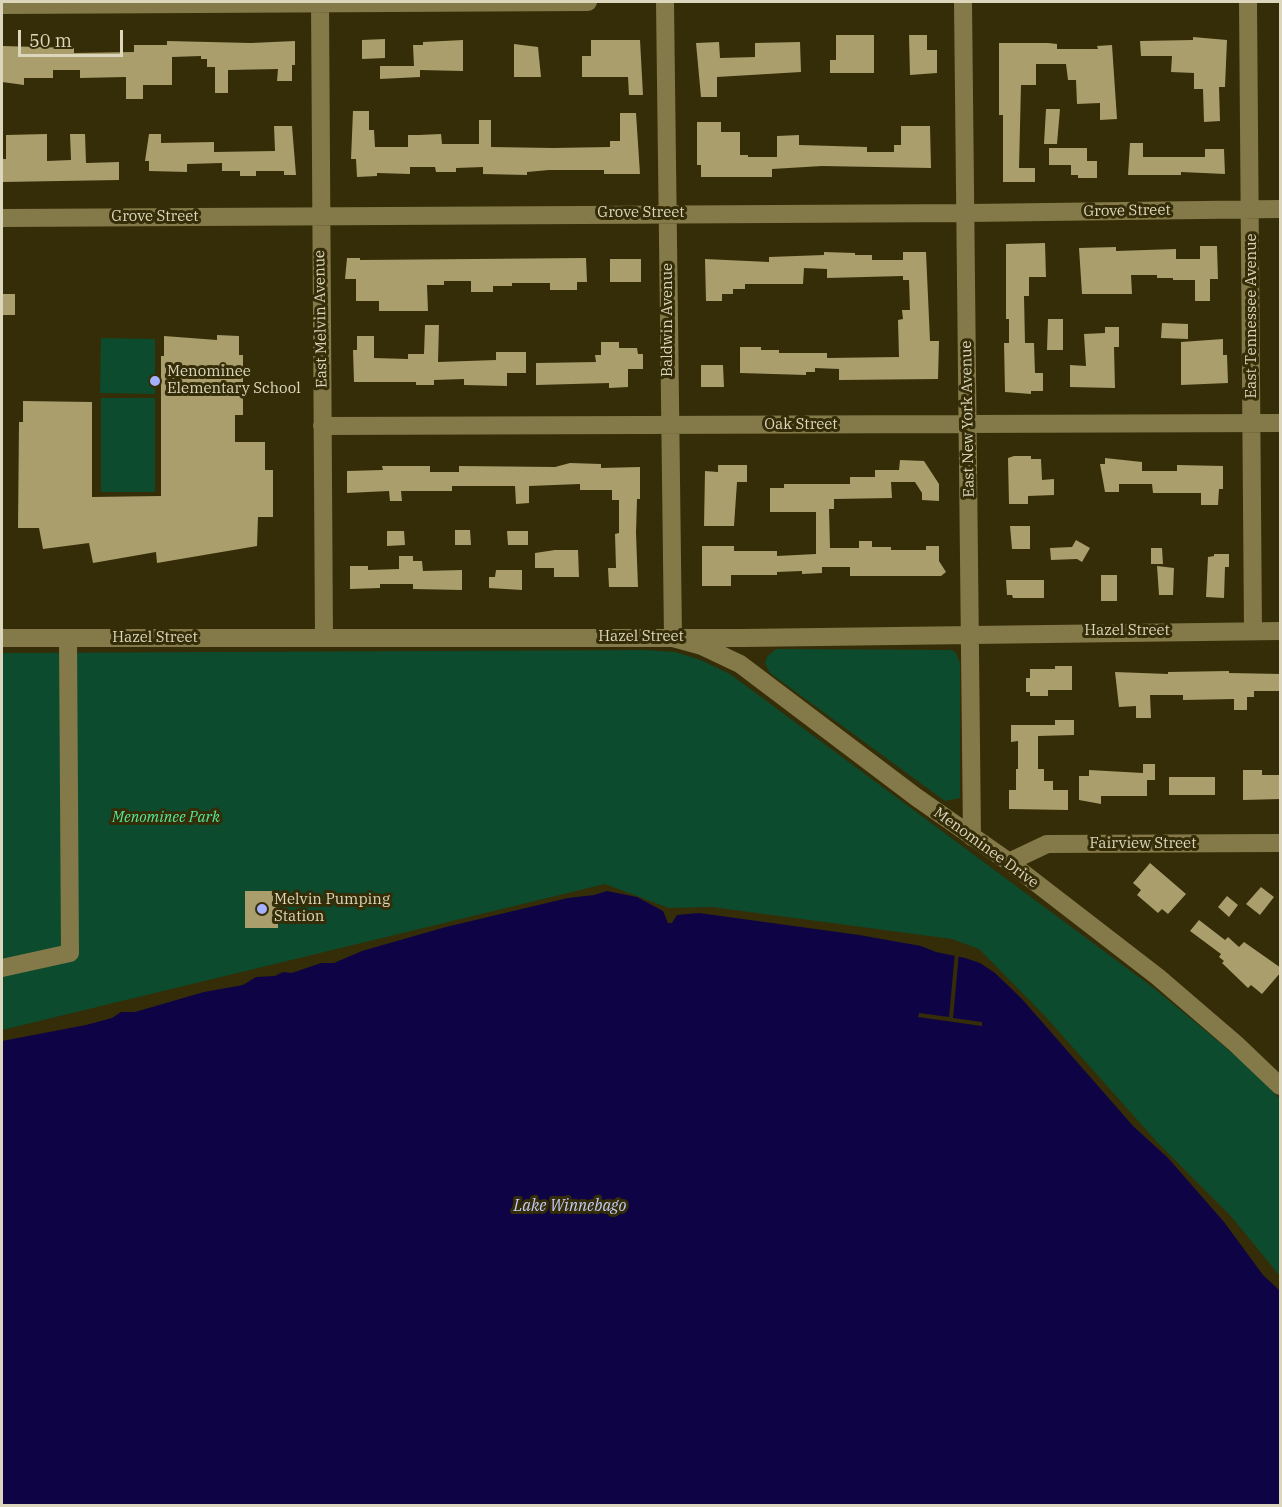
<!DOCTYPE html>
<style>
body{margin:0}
#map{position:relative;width:1282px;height:1507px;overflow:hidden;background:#352d07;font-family:"IBM Plex Serif",serif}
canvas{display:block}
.frame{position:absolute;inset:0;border:3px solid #dcd6bd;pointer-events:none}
.scale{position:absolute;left:18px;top:30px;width:105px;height:27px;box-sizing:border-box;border:3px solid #dcd6bd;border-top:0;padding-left:8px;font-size:18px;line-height:21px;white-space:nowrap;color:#dcd6bd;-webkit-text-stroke:4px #352d07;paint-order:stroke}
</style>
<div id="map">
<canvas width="1282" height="1507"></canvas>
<div class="frame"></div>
<div class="scale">50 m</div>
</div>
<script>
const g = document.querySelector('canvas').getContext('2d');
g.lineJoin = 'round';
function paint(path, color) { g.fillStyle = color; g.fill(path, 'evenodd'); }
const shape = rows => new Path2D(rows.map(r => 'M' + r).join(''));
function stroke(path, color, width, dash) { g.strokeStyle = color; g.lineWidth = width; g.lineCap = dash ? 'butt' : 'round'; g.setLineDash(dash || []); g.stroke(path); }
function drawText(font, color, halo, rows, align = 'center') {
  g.font = font + ' "IBM Plex Serif",serif'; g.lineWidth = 6; g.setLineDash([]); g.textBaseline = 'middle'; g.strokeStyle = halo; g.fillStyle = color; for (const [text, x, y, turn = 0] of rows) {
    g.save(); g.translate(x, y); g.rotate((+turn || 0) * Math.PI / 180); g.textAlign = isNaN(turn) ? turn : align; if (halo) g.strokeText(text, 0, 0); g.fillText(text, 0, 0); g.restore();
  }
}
paint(shape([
 [101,338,155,339,155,394,100,393],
 [101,398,155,398,155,492,101,492],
 [776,649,952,650,956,653,960,663,960,798,945,801,770,673,765,663,767,657],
 [646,650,675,652,701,660,730,674,1155,989,1242,1061,1280,1099,1280,1276,1230,1215,1157,1142,1045,1016,979,949,952,939,712,907,669,908,605,884,2,1030,2,653]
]), '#0c4b2d');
paint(shape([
 [607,891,637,897,663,911,668,923,672,923,677,915,699,913,859,935,921,946,936,952,965,958,980,963,995,973,1021,998,1133,1126,1168,1158,1224,1222,1263,1275,1280,1291,1280,1505,2,1506,2,1041,86,1025,112,1018,121,1012,135,1012,204,992,243,985,256,977,275,976,283,972,292,973,321,963,334,963,362,951,446,927,568,898,594,895]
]), '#0e0345');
paint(shape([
 [955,952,959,953,953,1018,982,1022,982,1026,918,1017,919,1013,949,1017]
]), '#352d07');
paint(shape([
 [836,35,874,35,874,73,830,73,830,60,836,60],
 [909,35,927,35,927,50,937,50,937,73,910,75],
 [1193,37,1227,40,1225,87,1219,87,1220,121,1204,122,1203,89,1194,89,1194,73,1171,72,1172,56,1141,56,1140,41,1193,40],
 [385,39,385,58,362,59,362,40],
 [463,40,463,71,420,70,420,77,380,79,380,66,414,66,413,45,423,45,423,42],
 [591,40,640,40,643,95,629,95,628,77,582,77,582,56,591,56],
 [167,41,251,43,295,41,295,65,292,65,292,81,277,81,278,69,228,70,228,93,215,93,215,67,207,67,207,59,201,59,201,56,172,57,172,85,143,85,143,99,126,99,126,77,80,78,80,70,53,70,53,78,24,78,24,85,2,82,2,46,74,48,74,53,134,52,134,45,167,45],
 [719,42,720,58,755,57,755,43,800,42,801,72,717,77,717,97,701,97,696,43],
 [999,43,1048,43,1057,44,1057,49,1098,49,1097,46,1112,45,1117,119,1100,120,1100,103,1077,104,1076,80,1068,80,1066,64,1036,64,1036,85,1021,85,1019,168,1035,168,1035,182,1003,182,1003,115,999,115],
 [514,44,538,47,541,77,514,77],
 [1046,109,1060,109,1057,144,1044,144],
 [353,111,369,111,369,130,374,130,375,147,408,147,408,135,419,135,441,134,442,144,479,144,479,120,491,120,491,147,553,148,610,147,610,141,620,141,620,113,636,113,640,174,604,174,604,170,549,170,527,172,527,175,483,174,483,167,456,168,456,172,436,172,435,167,410,167,410,174,377,173,377,176,357,177,356,159,351,159],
 [697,122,721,122,721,132,740,132,740,155,748,155,748,157,777,157,777,136,799,135,799,145,867,147,867,152,894,152,894,145,901,145,901,126,930,126,931,168,822,166,772,169,772,177,701,177,701,165,697,165],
 [274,126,292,126,296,175,284,175,284,171,256,171,256,176,240,176,240,171,222,171,222,163,187,164,187,172,149,171,149,161,145,161,149,134,161,134,161,143,214,142,214,152,275,151],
 [47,134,47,161,71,160,70,134,85,134,86,163,119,162,119,180,2,182,2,159,6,159,6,135],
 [1130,143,1143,143,1143,157,1205,157,1205,149,1224,149,1225,174,1181,172,1181,175,1128,175],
 [1049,148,1087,148,1087,161,1097,161,1097,178,1078,178,1078,175,1071,175,1071,165,1049,165],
 [1045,243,1046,277,1029,277,1029,296,1024,296,1025,343,1034,343,1035,373,1043,373,1043,391,1031,391,1031,394,1005,392,1004,343,1009,343,1009,319,1006,319,1006,244],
 [1200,246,1217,246,1218,279,1210,279,1210,301,1195,301,1195,280,1173,280,1173,278,1157,278,1157,275,1131,275,1132,294,1082,294,1079,248,1116,247,1116,251,1176,249,1176,259,1200,259],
 [824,252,855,253,855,255,872,255,872,260,903,260,903,252,926,252,930,341,939,341,938,379,839,380,839,369,815,368,815,372,806,372,806,375,740,373,740,347,761,347,761,350,779,350,779,353,827,353,827,358,899,357,898,320,903,319,902,310,910,310,909,280,903,280,903,276,827,278,827,269,804,268,803,284,745,284,745,289,733,289,733,294,722,294,722,301,706,301,705,259,769,262,769,257,824,255],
 [347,258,360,258,360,260,586,258,587,282,577,282,577,290,550,290,550,283,512,283,512,286,493,286,493,292,471,292,471,281,444,281,444,285,427,285,428,311,379,311,379,301,356,301,356,279,345,279],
 [610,259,641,259,641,282,610,282],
 [2,294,15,294,15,315,2,315],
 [1048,319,1063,319,1063,350,1047,350],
 [1162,323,1188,324,1188,339,1161,338],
 [425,325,439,325,438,362,496,360,496,352,526,352,526,373,507,373,507,386,464,385,464,379,434,380,434,385,416,385,416,382,354,382,353,350,357,350,357,336,374,336,374,358,408,359,408,354,424,354],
 [1105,327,1119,327,1119,347,1114,347,1115,388,1070,387,1070,365,1086,366,1084,334,1105,333],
 [217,335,239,336,239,355,243,355,243,415,235,415,235,442,265,442,265,470,273,470,273,517,258,517,257,546,157,563,156,552,93,563,89,543,43,549,39,528,18,528,19,422,23,422,23,401,92,402,92,497,161,496,161,356,164,356,164,336,217,340],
 [1223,339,1223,355,1227,355,1228,383,1181,385,1181,342],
 [601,342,619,342,619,348,637,348,638,354,643,354,643,369,628,369,628,387,609,388,609,383,536,385,536,363,596,362,595,355,601,355],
 [701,365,723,365,724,387,701,387],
 [1014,456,1031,456,1031,459,1041,459,1042,480,1054,479,1054,495,1028,496,1028,504,1009,504,1008,458],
 [1105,458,1142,462,1142,471,1177,471,1177,465,1223,466,1223,489,1219,489,1218,505,1201,505,1201,493,1153,493,1152,484,1119,484,1119,492,1105,492,1100,464,1105,464],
 [900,460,924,461,939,484,939,501,922,500,922,493,915,482,891,482,892,498,834,499,834,509,829,509,830,548,859,548,859,541,872,541,872,547,891,547,891,550,926,550,926,546,939,546,939,561,946,572,941,576,850,576,850,567,822,567,822,573,802,574,802,571,777,572,777,575,731,575,731,586,702,586,702,546,734,546,734,551,777,551,777,556,816,554,816,512,770,512,770,488,784,488,784,484,850,484,850,477,875,477,875,470,899,470],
 [570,463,601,464,601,468,640,467,640,499,637,499,636,533,638,587,609,587,608,568,616,568,615,534,619,533,619,500,612,500,612,490,580,490,580,484,529,486,529,503,516,504,515,486,452,486,452,491,401,491,402,501,390,501,389,491,347,493,347,471,383,470,382,466,430,466,430,472,459,472,459,466,555,467],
 [718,465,747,465,747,482,737,482,734,526,704,526,705,471,718,472],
 [1010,526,1030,526,1030,549,1012,549],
 [455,530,470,530,471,545,455,545],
 [387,531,404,531,405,545,387,546],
 [507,531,528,531,528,545,508,545],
 [1076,540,1090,548,1082,562,1077,559,1051,560,1050,548,1072,547],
 [1151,548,1162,548,1163,564,1151,564],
 [555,550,578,550,579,577,554,577,554,568,535,568,535,553],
 [1214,554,1229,554,1229,567,1225,567,1224,598,1206,597,1208,557,1214,556],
 [399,556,413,556,413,561,422,561,423,571,462,570,462,590,413,589,413,584,380,584,380,588,350,589,350,566,368,566,368,570,399,569],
 [1157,566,1174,568,1173,595,1159,595],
 [496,570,522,570,522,590,489,588,489,577,495,577],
 [1101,575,1117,575,1117,601,1101,601],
 [1006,580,1044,580,1044,598,1013,598,1012,595,1007,595],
 [1055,666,1072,666,1072,690,1048,690,1048,696,1030,696,1030,692,1026,692,1026,678,1030,678,1030,669,1055,669],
 [1229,671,1229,673,1281,674,1281,691,1254,691,1254,697,1247,697,1247,710,1234,710,1234,699,1183,700,1183,695,1150,695,1151,718,1136,718,1136,706,1119,707,1115,672,1168,674,1168,672],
 [1055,720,1074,720,1074,735,1038,736,1038,769,1044,769,1044,781,1053,781,1053,790,1068,790,1068,810,1009,809,1009,790,1016,790,1016,769,1018,769,1018,741,1011,742,1011,725,1055,725],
 [1143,764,1155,764,1155,780,1147,780,1147,796,1101,796,1101,804,1079,800,1079,776,1089,776,1089,770,1143,773],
 [1243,770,1262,770,1262,775,1281,775,1281,799,1243,800],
 [1169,777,1215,777,1215,795,1169,795],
 [1150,863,1186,894,1168,914,1162,909,1158,913,1137,895,1141,890,1133,883],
 [1261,887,1274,897,1260,915,1246,904],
 [245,891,278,891,278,928,245,928],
 [1227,896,1238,905,1229,917,1218,907],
 [1199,920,1225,940,1228,937,1239,947,1244,942,1281,968,1281,972,1262,994,1251,985,1248,988,1222,963,1224,961,1219,957,1221,954,1190,931]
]), '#aa9e6d');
stroke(shape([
 [320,2,324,637],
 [665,2,673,638,702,646,740,664,916,797,1009,862,1158,977,1236,1044,1280,1086],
 [963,2,972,837],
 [1248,2,1253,630],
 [2,5,588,2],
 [2,218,968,213,1280,209],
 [322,426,1280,423],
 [2,638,742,638,1280,631],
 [1009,862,1047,844,1280,843],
 [2,968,70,953,68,638]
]), '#847949', 18);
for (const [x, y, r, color] of [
 [155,381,6,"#a5b1fc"],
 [262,909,6,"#a5b1fc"]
]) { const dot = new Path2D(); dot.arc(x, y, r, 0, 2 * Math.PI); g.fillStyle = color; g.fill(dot); stroke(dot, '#352d07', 2); }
drawText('15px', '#dcd6bd', '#352d07', [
 ["Grove Street",1127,211,-1],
 ["Grove Street",641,213],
 ["Grove Street",155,217],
 ["East Tennessee Avenue",1252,316,-90],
 ["East Melvin Avenue",321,319,-91],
 ["Baldwin Avenue",668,320,-90],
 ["East New York Avenue",968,419,-91],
 ["Oak Street",801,425],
 ["Hazel Street",1127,631],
 ["Hazel Street",641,637],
 ["Hazel Street",155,638],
 ["Fairview Street",1143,844],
 ["Menominee Drive",986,848,36]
]);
drawText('15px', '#dcd6bd', '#352d07', [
 ["Menominee",167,372],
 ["Elementary School",167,389],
 ["Melvin Pumping",274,900],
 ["Station",274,917]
], 'left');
drawText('italic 15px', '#52ea9b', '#352d07', [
 ["Menominee Park",166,818]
]);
drawText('italic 16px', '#c3ccfc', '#352d07', [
 ["Lake Winnebago",570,1206]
]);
</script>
